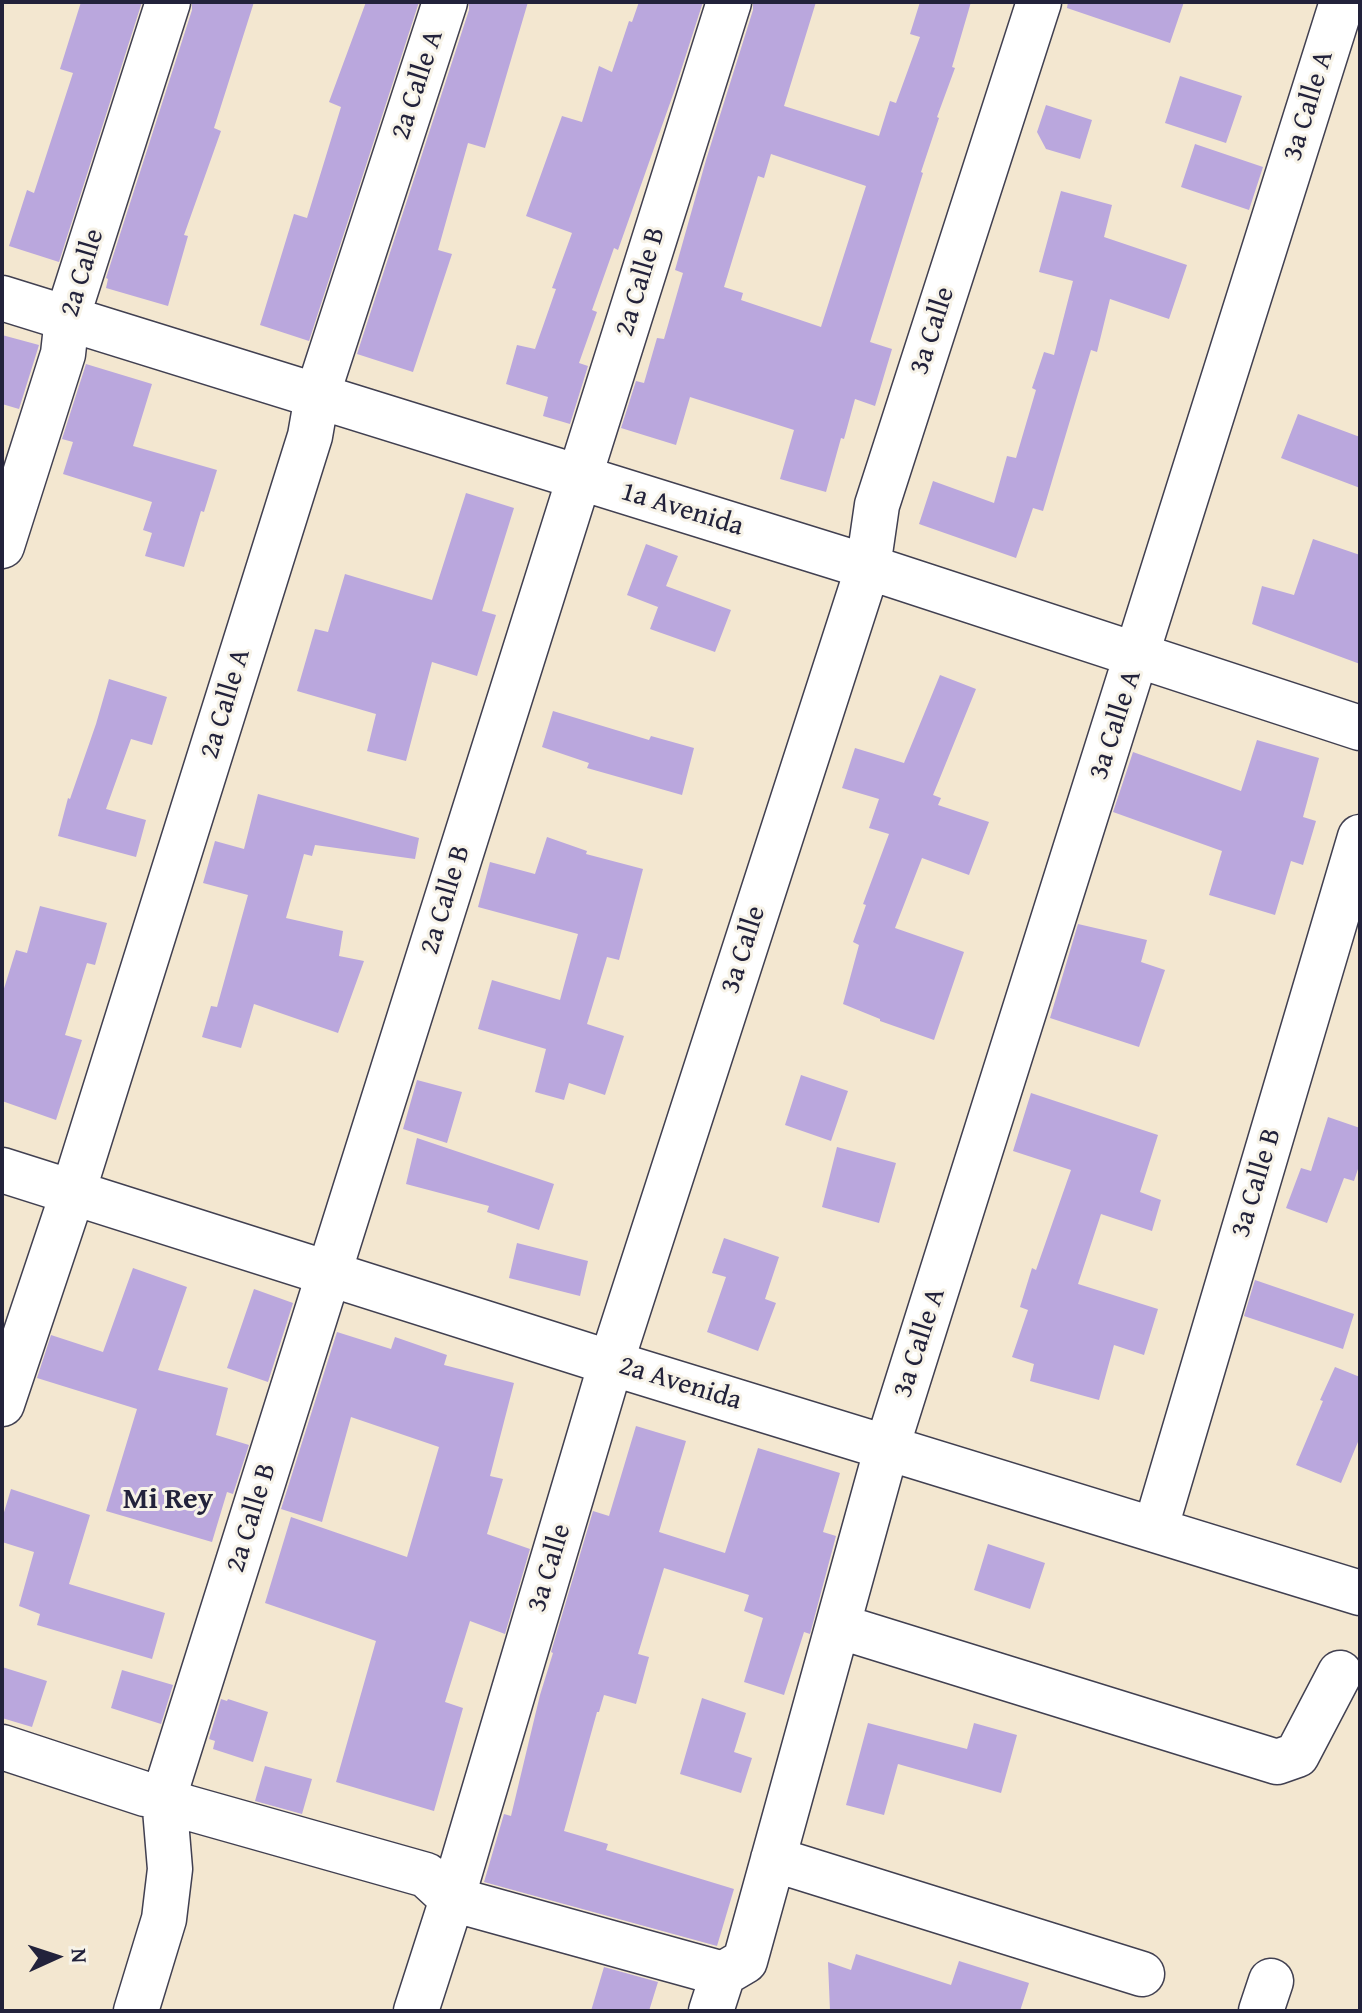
<!DOCTYPE html>
<style>
body{margin:0}
#map{position:relative;width:1362px;height:2013px;overflow:hidden;background:#f3e7d0;font-family:"Gentium Book Plus",serif}
canvas{display:block}
.frame{position:absolute;inset:0;border:4px solid #22223b;pointer-events:none}
.north{position:absolute;left:16px;top:1917px;width:80px;height:80px;-webkit-text-stroke:6px #f7f3e8;paint-order:stroke;rotate:87deg;font-size:22px;font-weight:700;line-height:32px;text-align:center;color:#22223b}
.north::after{content:'';display:block;margin:auto;width:28px;height:36px;background:#22223b;clip-path:polygon(50% 0,100% 100%,50% 72%,0 100%)}
</style>
<div id="map">
<canvas width="1362" height="2013"></canvas>
<div class="frame"></div>
<div class="north">N</div>
</div>
<script>
const g = document.querySelector('canvas').getContext('2d');
g.lineJoin = 'round';
function paint(path, color) { g.fillStyle = color; g.fill(path, 'evenodd'); }
const shape = rows => new Path2D(rows.map(r => 'M' + r).join(''));
function stroke(path, color, width, dash) { g.strokeStyle = color; g.lineWidth = width; g.lineCap = dash ? 'butt' : 'round'; g.setLineDash(dash || []); g.stroke(path); }
function drawText(font, color, halo, rows, align = 'center') {
  g.font = font + ' "Gentium Book Plus",serif'; g.lineWidth = 6; g.setLineDash([]); g.textBaseline = 'middle'; g.strokeStyle = halo; g.fillStyle = color; for (const [text, x, y, turn = 0] of rows) {
    g.save(); g.translate(x, y); g.rotate((+turn || 0) * Math.PI / 180); g.textAlign = isNaN(turn) ? turn : align; if (halo) g.strokeText(text, 0, 0); g.fillText(text, 0, 0); g.restore();
  }
}
paint(shape([
 [81,2,142,2,59,262,9,246,27,190,34,193,73,73,60,69],
 [192,2,254,2,214,128,221,131,184,235,188,236,168,306,106,288,108,279,106,278,192,10],
 [366,2,419,2,309,341,260,325,294,214,307,218,341,107,329,102],
 [469,2,528,2,485,148,468,143,438,250,452,254,413,372,357,354,469,10],
 [639,2,703,2,675,89,618,250,614,248,592,310,597,312,579,363,588,366,570,424,543,416,548,397,506,384,517,345,535,349,556,289,552,288,572,233,526,216,562,116,582,122,599,66,612,72,629,21,632,22],
 [753,2,816,2,784,106,879,136,890,101,896,103,920,37,910,34,920,2,971,2,952,67,955,68,937,117,939,118,921,172,923,173,870,342,892,349,875,406,855,399,844,439,841,438,826,492,780,479,794,430,690,397,676,445,621,428,636,381,644,383,657,338,664,339,683,273,675,270,706,160,753,10],
 [771,154,866,186,821,327,741,300,743,293,724,287,758,176,764,178],
 [1068,2,1184,2,1170,43,1067,8],
 [1180,76,1242,96,1226,143,1165,123],
 [1046,105,1092,120,1080,159,1046,149,1037,132],
 [1195,144,1263,167,1249,210,1181,187],
 [1061,191,1112,205,1104,237,1187,265,1169,319,1110,299,1097,352,1091,350,1043,511,1033,508,1016,558,919,524,933,481,994,503,1007,456,1016,458,1036,390,1032,388,1044,352,1054,355,1073,281,1039,272],
 [2,335,39,345,19,409,2,404],
 [86,364,152,384,133,446,217,470,204,512,201,511,184,567,145,556,152,533,143,530,152,502,63,474,73,442,62,439],
 [1298,414,1360,437,1360,488,1281,458],
 [466,493,514,508,482,611,496,615,477,676,432,662,406,761,367,751,376,714,297,691,315,629,328,632,345,574,432,600],
 [1313,539,1360,555,1360,664,1252,624,1262,586,1294,595],
 [646,544,678,556,666,586,731,610,715,652,650,629,661,599,658,607,627,595],
 [940,675,976,689,933,795,941,798,938,805,989,822,969,875,922,858,895,928,964,952,934,1040,880,1021,880,1019,843,1004,859,945,853,942,866,905,863,904,889,834,869,828,879,799,842,788,855,748,904,763],
 [109,679,167,697,152,745,131,739,106,809,146,820,136,857,58,836,68,798,70,799,96,724],
 [553,711,649,740,651,736,694,748,682,795,587,768,589,763,542,747],
 [1257,740,1319,758,1303,817,1316,821,1303,865,1291,861,1275,915,1209,895,1222,851,1113,812,1133,752,1241,791],
 [258,794,419,838,415,859,315,845,312,856,304,854,286,918,343,931,339,956,364,961,338,1033,254,1004,241,1048,202,1037,211,1006,217,1007,248,895,203,883,215,841,244,849],
 [547,837,587,851,586,854,643,869,619,960,607,957,587,1024,624,1036,605,1095,569,1083,564,1100,535,1092,546,1049,478,1029,492,980,560,1000,578,934,478,907,490,862,535,874],
 [40,906,107,923,95,965,87,963,65,1035,82,1040,56,1120,2,1101,2,995,16,950,27,953],
 [1078,924,1147,940,1141,962,1165,970,1139,1047,1050,1018],
 [801,1075,848,1091,831,1141,785,1125],
 [417,1080,462,1092,447,1143,403,1129],
 [1031,1093,1158,1135,1140,1192,1161,1200,1152,1231,1101,1214,1078,1284,1158,1309,1144,1355,1114,1345,1099,1400,1030,1381,1034,1364,1012,1357,1028,1310,1020,1307,1032,1268,1036,1270,1071,1170,1013,1151],
 [1328,1117,1360,1128,1360,1163,1354,1181,1344,1178,1327,1223,1286,1208,1301,1168,1311,1171],
 [417,1138,554,1184,539,1230,487,1212,489,1206,406,1184],
 [837,1147,896,1163,879,1223,822,1207],
 [724,1238,779,1257,765,1299,776,1303,758,1351,707,1332,726,1277,712,1273],
 [517,1243,588,1261,580,1296,509,1278],
 [133,1268,187,1287,158,1370,228,1388,216,1435,249,1445,233,1494,227,1492,212,1542,106,1511,137,1409,37,1378,51,1335,103,1352],
 [1255,1280,1354,1314,1343,1349,1244,1316],
 [254,1289,293,1303,268,1382,227,1368],
 [337,1332,391,1349,395,1337,447,1355,444,1365,514,1383,490,1476,503,1479,487,1534,530,1549,505,1634,470,1621,445,1702,463,1708,434,1811,336,1782,376,1641,265,1603,291,1517,407,1557,439,1447,351,1417,322,1522,281,1509],
 [1335,1367,1360,1377,1360,1437,1341,1483,1296,1465,1323,1401,1320,1400],
 [636,1426,686,1441,659,1532,725,1553,758,1448,840,1473,823,1532,836,1536,810,1634,804,1632,784,1695,744,1682,763,1618,744,1611,749,1595,664,1568,638,1654,649,1657,636,1704,604,1695,599,1712,597,1712,564,1831,608,1844,606,1850,734,1889,717,1946,484,1882,504,1814,511,1816,540,1695,553,1653,551,1652,593,1511,609,1516],
 [11,1489,90,1515,69,1584,165,1613,152,1659,37,1625,40,1614,19,1606,34,1552,2,1542,2,1519],
 [988,1544,1045,1563,1030,1609,974,1590],
 [2,1667,47,1681,32,1727,2,1718],
 [122,1670,173,1685,161,1724,111,1708],
 [702,1698,746,1713,734,1752,752,1758,741,1793,680,1774],
 [221,1699,227,1701,228,1699,268,1712,253,1762,213,1749,215,1741,209,1739],
 [868,1723,967,1749,974,1723,1017,1735,1001,1793,898,1764,884,1815,846,1805],
 [265,1766,312,1779,302,1814,255,1801],
 [856,1954,951,1985,959,1961,1029,1983,1020,2011,830,2011,828,1962,851,1970],
 [604,1967,658,1982,649,2011,591,2011]
]), '#baa7dd');
const minor = shape([
 [2,298,868,567,1360,728],
 [2,546,63,354,67,318,168,2],
 [2,1170,611,1363,1360,1593],
 [2,1404,73,1192,310,436,317,396,445,2],
 [1155,1530,1360,837],
 [838,1626,1277,1762,1297,1755,1340,1673],
 [2,1747,145,1794,164,1797,185,1807,426,1875,452,1899,723,1974,745,1961,887,1447,1342,2],
 [773,1859,1142,1974],
 [136,2011,164,1919,170,1869,164,1797,729,2],
 [416,2011,452,1899,611,1363,868,567,877,505,1039,2],
 [711,2011,723,1974],
 [1261,2011,1271,1981]
]);
stroke(minor, '#414051', 47);
stroke(minor, '#fff', 44);
drawText('28px', '#22223b', '#f7f3e8', [
 ["2a Calle A",418,85,-72],
 ["3a Calle A",1309,106,-73],
 ["2a Calle",83,273,-73],
 ["2a Calle B",641,282,-73],
 ["3a Calle",933,331,-72],
 ["1a Avenida",682,510,17],
 ["2a Calle A",226,704,-73],
 ["3a Calle A",1116,725,-72],
 ["2a Calle B",446,900,-73],
 ["3a Calle",744,950,-72],
 ["3a Calle B",1257,1183,-73],
 ["3a Calle A",920,1343,-72],
 ["2a Avenida",680,1384,17],
 ["2a Calle B",252,1518,-73],
 ["3a Calle",550,1568,-73]
]);
drawText('bold 30px', '#22223b', '#f7f3e8', [
 ["Mi Rey",168,1500]
]);
</script>
